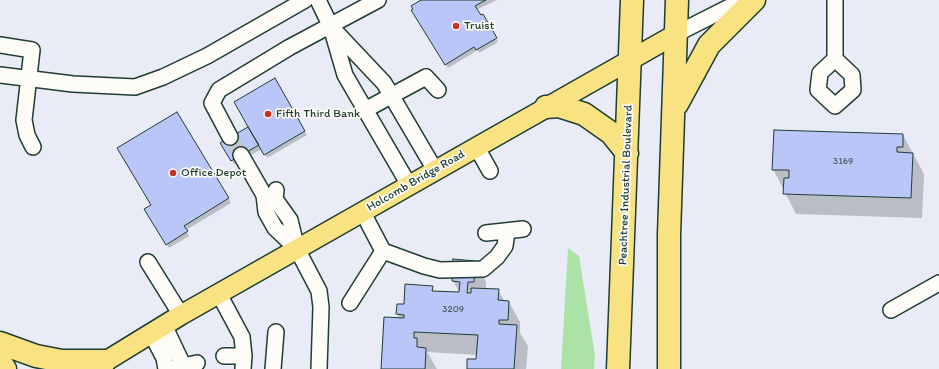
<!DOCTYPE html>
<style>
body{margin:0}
canvas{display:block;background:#e9ecf7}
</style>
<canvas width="939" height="369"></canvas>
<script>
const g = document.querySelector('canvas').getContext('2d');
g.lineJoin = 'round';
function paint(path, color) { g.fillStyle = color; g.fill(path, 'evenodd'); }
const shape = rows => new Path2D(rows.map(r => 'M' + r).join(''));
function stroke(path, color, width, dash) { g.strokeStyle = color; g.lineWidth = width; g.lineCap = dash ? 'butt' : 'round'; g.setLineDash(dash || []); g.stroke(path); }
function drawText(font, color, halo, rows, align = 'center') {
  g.font = font + ' Itim,sans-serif'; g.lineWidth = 3.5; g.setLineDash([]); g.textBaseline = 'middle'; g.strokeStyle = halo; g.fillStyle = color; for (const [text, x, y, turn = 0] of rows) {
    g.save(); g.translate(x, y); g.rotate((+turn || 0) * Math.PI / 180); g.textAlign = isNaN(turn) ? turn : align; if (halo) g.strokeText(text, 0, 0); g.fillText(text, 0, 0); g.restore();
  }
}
paint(shape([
 [568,248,579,256,595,356,594,369,561,369]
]), '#abe2a5');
paint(shape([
 [420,0,497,0,476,10,480,17,483,15,498,42,479,53,478,50,448,68,414,14],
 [275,79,307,135,267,158,262,149,234,164,222,143,249,127],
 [176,113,231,203,186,230,189,236,169,248,146,209,152,205],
 [903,135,924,174,922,218,796,214,773,169],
 [475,261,486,282,486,290,498,290,505,302,509,302,520,322,520,333,528,346,526,369,468,369,477,361,478,355,427,352,437,369,382,369,400,319,397,314,405,305,432,287,435,292,460,293,453,281]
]), '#0003');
const building = shape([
 [421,0,486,0,475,6,481,15,483,14,497,38,476,50,474,47,445,65,411,10,413,9,411,6,421,0],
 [275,78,305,131,264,155,234,102,275,78],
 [177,112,229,198,184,226,188,231,166,245,144,209,151,205,117,148,177,112],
 [248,127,259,145,231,161,220,143,248,127],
 [774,130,903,134,903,147,897,147,897,152,913,153,911,198,783,194,784,178,789,178,789,170,772,170,774,130],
 [453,259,475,261,474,282,468,282,467,293,471,293,471,288,499,289,498,300,509,301,508,320,499,320,499,324,517,325,514,369,467,369,467,359,476,359,478,335,414,332,414,338,417,338,417,347,426,348,425,369,381,369,384,317,404,318,404,315,396,314,397,304,404,304,405,284,433,286,432,291,459,292,460,282,452,281,453,259]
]);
paint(building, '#bac6f7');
stroke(building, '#1f3d34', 1);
stroke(shape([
 [230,137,241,155]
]), '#c1c9d0', 15, [15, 8]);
const minor = shape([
 [318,0,331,27,345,75,409,185],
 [835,0,835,59,852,75,853,90,835,106,818,90,820,73,835,59],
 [333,29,384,83,435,170],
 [676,34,743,0],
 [0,45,32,50,24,120,27,135,33,147],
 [0,75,73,84,135,87,163,77,207,56,305,0],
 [365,110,426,77,438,90],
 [230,137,212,103,219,90,290,47,378,0],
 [476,146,490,171],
 [241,155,264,195],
 [276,190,275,199,264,195,266,212,275,228,297,249],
 [275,199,290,220,297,249,319,291,321,307,319,369],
 [486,233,523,229],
 [383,251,424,266,440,270,483,269,497,257,505,246,507,231],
 [148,262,181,315],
 [219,294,242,337,244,356],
 [350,303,383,251,362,211],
 [891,310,939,283],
 [164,325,183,365],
 [151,333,164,358,166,369],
 [224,356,244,356,243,369],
 [174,368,197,363],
 [273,369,276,332]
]);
const major = shape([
 [93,369,181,315,676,34]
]);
const highway = shape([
 [677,104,709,45,754,0],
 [546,107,559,106,584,114,611,133,627,153],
 [0,343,36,356,62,361,105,361],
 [0,362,5,369],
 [618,369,632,0],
 [669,369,669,235,677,0]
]);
stroke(minor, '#1f3d34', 18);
stroke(major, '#1f3d34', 22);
stroke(highway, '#1f3d34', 25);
stroke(minor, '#fdfcf7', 15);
stroke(major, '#f8e281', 19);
stroke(highway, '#f8e281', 22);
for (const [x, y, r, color] of [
 [456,26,4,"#c8321e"],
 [268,114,4,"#c8321e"],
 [173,173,4,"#c8321e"]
]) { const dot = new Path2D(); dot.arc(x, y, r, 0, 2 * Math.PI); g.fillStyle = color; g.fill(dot); stroke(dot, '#fdfcf7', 1.5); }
drawText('10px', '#465f65', null, [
 ["3169",843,161],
 ["3209",453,309]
]);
drawText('12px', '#1f3d34', '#fdfcf7', [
 ["Truist",464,26],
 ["Fifth Third Bank",276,114],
 ["Office Depot",181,173]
], 'left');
drawText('12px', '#1f3d34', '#fdfcf7', [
 ["Holcomb Bridge Road",416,181,-30],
 ["Peachtree Industrial Boulevard",626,185,-88]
]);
</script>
